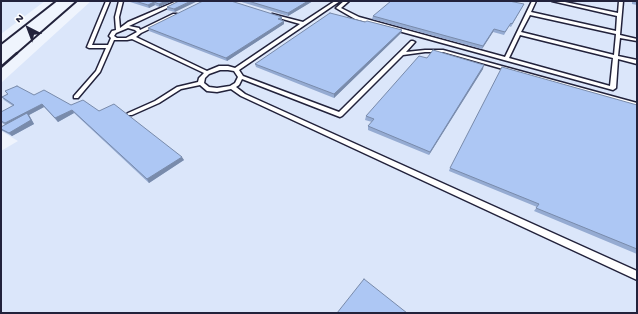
<!DOCTYPE html>
<style>
body{margin:0}
#map{position:relative;width:638px;height:314px;overflow:hidden;background:#eff4fd;font-family:"Gochi Hand",sans-serif}
canvas{display:block}
.frame{position:absolute;inset:0;border:2px solid #22223b;pointer-events:none}
.north{position:absolute;left:8px;top:8px;width:40px;height:40px;-webkit-text-stroke:3px #fff;paint-order:stroke;rotate:318deg;font-size:11px;font-weight:700;line-height:16px;text-align:center;color:#22223b}
.north::after{content:'';display:block;margin:auto;width:14px;height:18px;background:#22223b;clip-path:polygon(50% 0,100% 100%,50% 72%,0 100%)}
</style>
<div id="map">
<canvas width="638" height="314"></canvas>
<div class="frame"></div>
<div class="north">N</div>
</div>
<script>
const g = document.querySelector('canvas').getContext('2d');
g.lineJoin = 'round';
function paint(path, color) { g.fillStyle = color; g.fill(path, 'evenodd'); }
const shape = rows => new Path2D(rows.map(r => 'M' + r).join(''));
function stroke(path, color, width, dash) { g.strokeStyle = color; g.lineWidth = width; g.lineCap = dash ? 'butt' : 'round'; g.setLineDash(dash || []); g.stroke(path); }
paint(shape([
 [1,1,45,1,1,34],
 [91,1,637,1,637,313,1,313,1,151,18,141,1,131,1,83]
]), '#dbe6fa');
const service = shape([
 [106,1,110,1,92,45,108,45,111,38,109,36,112,31,116,30,115,17,119,1,123,1,119,17,120,28,128,22,177,1,182,1,129,26,139,28,140,30,173,14,177,14,177,16,141,33,136,37,207,71,219,66,228,66,235,68,300,24,272,16,272,14,303,22,335,1,340,1,239,70,243,76,339,112,411,41,413,41,415,42,406,52,425,50,443,50,637,103,637,107,443,52,425,52,403,55,342,116,340,117,242,79,239,85,236,87,245,94,637,271,637,280,241,96,231,89,217,92,207,91,200,85,181,89,159,103,132,115,128,115,127,114,128,113,155,101,177,87,198,82,199,78,204,73,132,39,127,40,114,40,100,72,78,98,74,98,74,96,96,71,106,48,89,48,87,47,106,1],
 [128,28,135,30,137,32,126,38,117,38,114,36,116,33,128,28],
 [220,70,228,70,234,71,238,77,235,83,230,86,217,88,209,87,204,83,205,78,209,74,220,70],
 [344,1,349,1,341,8,359,17,505,57,532,1,536,1,531,12,616,31,617,16,552,1,560,1,618,13,619,1,623,1,620,35,637,39,637,41,620,38,618,56,637,60,637,64,618,59,616,88,613,90,355,19,336,8,344,1],
 [530,15,616,34,614,55,521,32,530,15],
 [520,35,613,58,610,86,509,58,520,35]
]);
stroke(service, '#22223b', 3);
paint(service, '#fff');
stroke(shape([
 [1,44,56,1],
 [16,54,77,1]
]), '#22223b', 2);
stroke(shape([
 [1,67,17,53]
]), '#22223b', 2.5);
paint(shape([
 [130,1,173,1,159,7,155,5,149,8,130,2],
 [179,1,175,12,167,10,167,7],
 [238,1,313,1,288,16],
 [632,1,637,1,637,5,632,4],
 [524,4,511,27,509,26,504,35,493,32,482,49,372,19,373,16],
 [282,20,281,21,284,24,227,61,149,31,148,28],
 [365,22,402,30,401,33,334,98,256,67,255,64],
 [427,58,483,69,429,155,368,130,368,126,372,122,365,120,366,116],
 [5,91,34,95,71,105,99,111,184,160,149,183,74,113,58,122,44,107,29,115,34,124,12,136,1,130,1,127,5,125,1,122,1,112,13,106,4,100,2,97,7,94],
 [637,105,637,254,534,211,537,207,449,171,450,168]
]), '#95abd2');
paint(shape([
 [166,1,173,1,159,7,159,4],
 [191,1,198,1,175,12,174,9],
 [308,1,313,1,288,16,288,13],
 [154,2,155,5,149,8,148,5],
 [282,17,282,20,278,23,278,19],
 [284,21,284,24,227,61,226,58],
 [494,29,493,32,482,49,483,46],
 [402,30,401,33,334,98,334,94],
 [484,65,483,69,429,155,430,152],
 [42,104,44,107,29,115,34,124,12,136,9,133,8,127,5,123],
 [72,110,74,113,58,122,55,118],
 [182,157,184,160,149,183,147,179]
]), '#798bab');
const building = shape([
 [135,1,166,1,159,4,154,2,148,5,135,1],
 [179,1,191,1,174,9,167,7,179,1],
 [203,1,231,1,282,17,278,19,284,21,226,58,148,28,203,1],
 [248,1,308,1,288,13,248,1],
 [391,1,509,1,524,4,512,24,511,23,505,32,494,29,483,46,373,16,391,1],
 [330,13,365,22,367,21,402,30,334,94,255,64,330,13],
 [433,50,484,65,430,152,368,126,374,119,366,116,419,56,427,58,433,50],
 [502,67,637,105,637,249,536,208,539,204,450,168,502,67],
 [17,86,34,95,44,90,71,105,83,100,99,111,114,104,182,157,147,179,72,110,55,118,42,104,5,123,1,121,1,112,14,105,2,97,8,94,5,91,17,86],
 [27,113,31,120,9,133,1,129,1,127,27,113],
 [364,279,407,313,337,313,364,279]
]);
paint(building, '#adc7f4');
stroke(building, '#798bab', 1);
</script>
